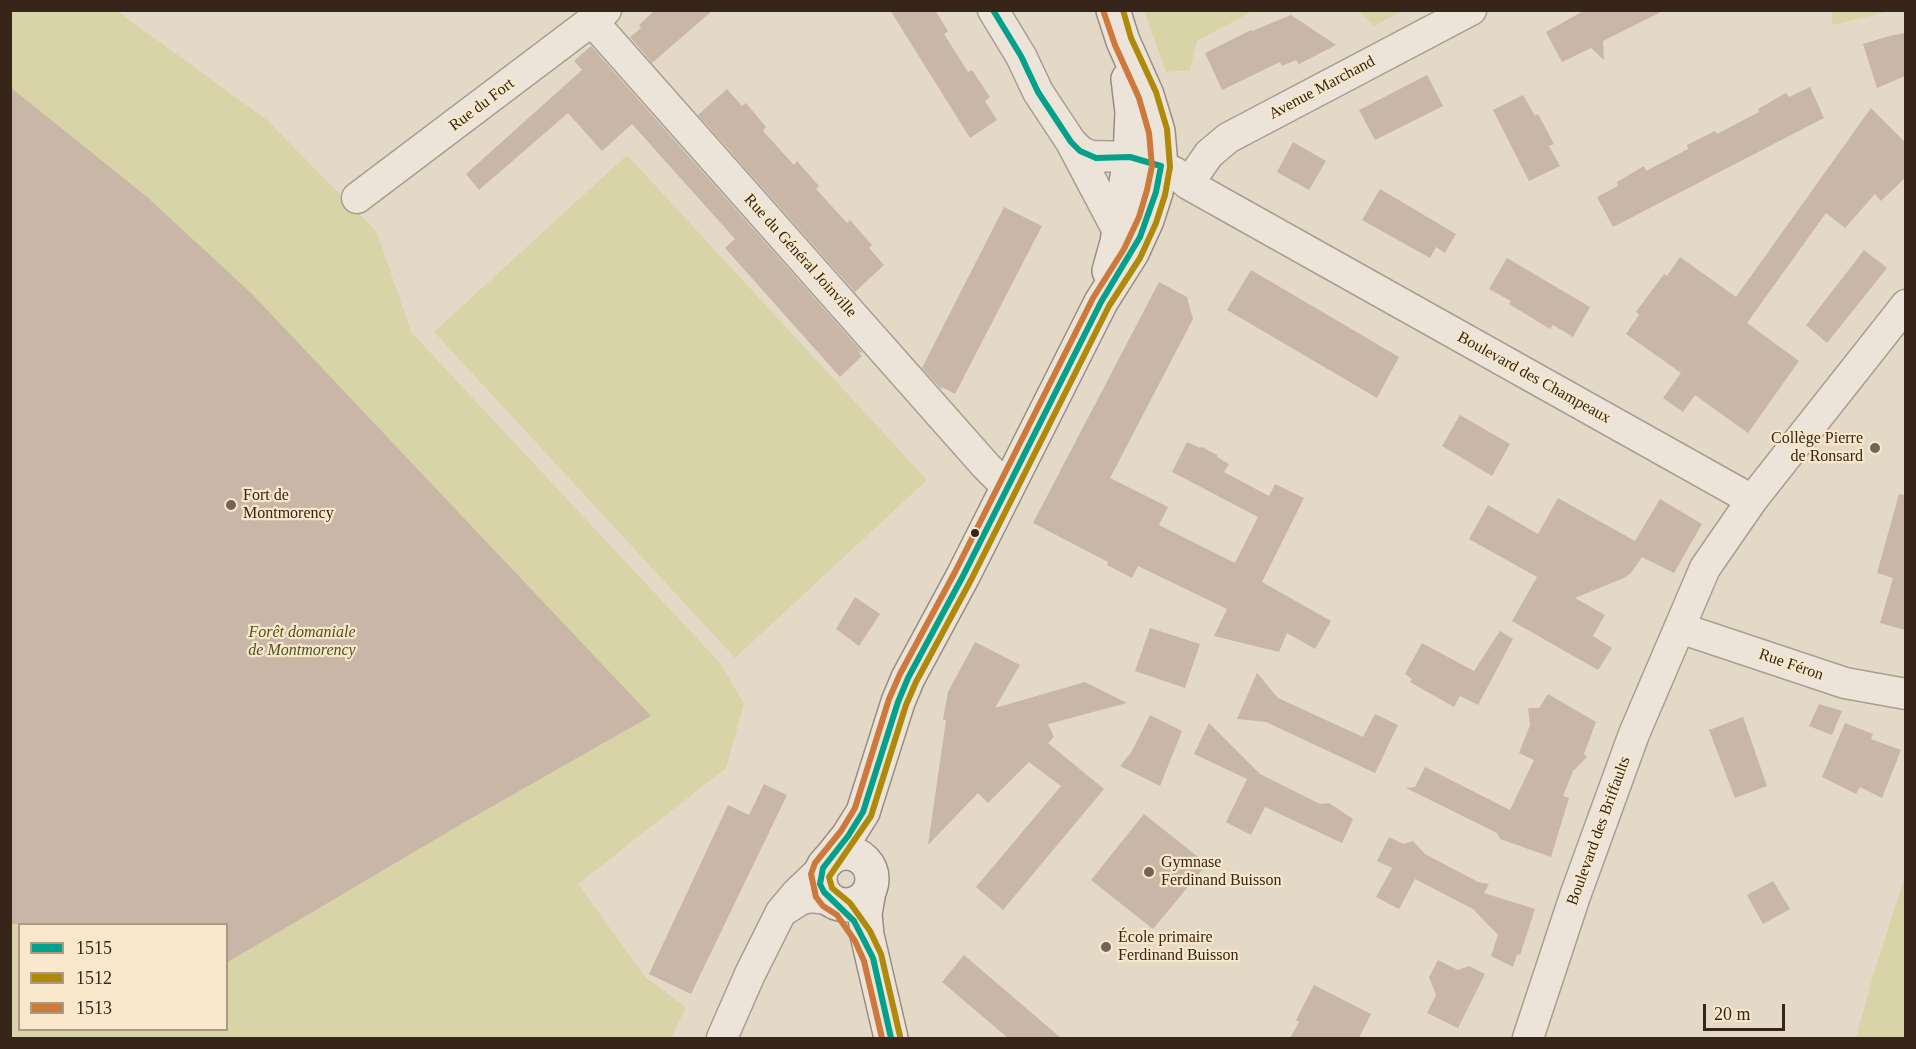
<!DOCTYPE html>
<meta charset="utf-8">
<style>
body{margin:0}
#map{position:relative;width:1916px;height:1049px;overflow:hidden;background:#e4d9c7;font-family:"Times New Roman",serif}
canvas{display:block}
.frame{position:absolute;inset:0;border:12px solid #372519;pointer-events:none}
.legend{position:absolute;left:18px;top:923px;width:210px;height:108px;box-sizing:border-box;background:#f8e7ca;border:2px solid #ab9983;margin:0;padding:8px 10px;list-style:none;font-size:18px;color:#372519}
.legend li{display:flex;align-items:center;gap:12px;height:30px}
.legend b{width:30px;border:2px solid #ab9983}
.scale{position:absolute;left:1703px;top:1004px;width:82px;height:27px;box-sizing:border-box;border:3px solid #372519;border-top:0;padding-left:8px;font-size:18px;line-height:21px;white-space:nowrap;color:#372519;-webkit-text-stroke:4px #f8e7ca;paint-order:stroke}
</style>
<div id="map">
<canvas width="1916" height="1049"></canvas>
<div class="frame"></div>
<ul class="legend">
<li><b style="height:8px;background:#03a189"></b>1515</li>
<li><b style="height:8px;background:#af8a0a"></b>1512</li>
<li><b style="height:8px;background:#cd793b"></b>1513</li>
</ul>
<div class="scale">20 m</div>
</div>
<script>
const g = document.querySelector('canvas').getContext('2d');
g.lineJoin = 'round';
function paint(path, color) { g.fillStyle = color; g.fill(path, 'evenodd'); }
const shape = rows => new Path2D(rows.map(r => 'M' + r).join(''));
function stroke(path, color, width, dash) { g.strokeStyle = color; g.lineWidth = width; g.lineCap = dash ? 'butt' : 'round'; g.setLineDash(dash || []); g.stroke(path); }
function drawText(font, color, halo, rows, align = 'center') {
  g.font = font + ' "Times New Roman",serif'; g.lineWidth = 4.5; g.setLineDash([]); g.textBaseline = 'middle'; g.strokeStyle = halo; g.fillStyle = color; for (const [text, x, y, turn = 0] of rows) {
    g.save(); g.translate(x, y); g.rotate((+turn || 0) * Math.PI / 180); g.textAlign = isNaN(turn) ? turn : align; if (halo) g.strokeText(text, 0, 0); g.fillText(text, 0, 0); g.restore();
  }
}
paint(shape([
 [10,11,117,11,267,120,377,232,411,332,720,663,744,704,726,768,578,884,646,978,686,1007,671,1038,11,1038],
 [20,924,226,924,226,1030,20,1030],
 [1144,11,1144,10,1253,11,1197,41,1190,70,1166,72],
 [1359,11,1402,11,1374,26],
 [1832,11,1832,10,1890,11,1832,25],
 [627,155,927,480,735,658,434,332],
 [1905,876,1905,1038,1856,1038,1872,979]
]), '#d8d4a7');
paint(shape([
 [655,10,713,10,652,63,630,37,641,28,639,25],
 [890,10,935,10,948,31,944,34,968,72,972,70,990,97,985,101,997,120,970,138],
 [1585,10,1665,10,1603,41,1604,60,1591,48,1562,62,1546,32],
 [1291,15,1336,45,1299,64,1296,60,1282,66,1280,62,1222,90,1205,53,1251,30,1252,31],
 [1905,33,1905,76,1877,88,1863,44,1889,36],
 [591,46,863,353,858,351,862,356,840,377,725,248,735,239,632,124,602,151,568,113,479,190,466,174,582,70,574,61],
 [1427,75,1443,106,1375,140,1359,110],
 [10,87,147,197,252,294,651,716,463,823,226,963,226,924,10,924],
 [1810,87,1824,118,1613,227,1597,197,1618,186,1617,182,1644,166,1646,171,1688,149,1687,145,1715,131,1717,134,1759,112,1758,109,1786,93,1789,97],
 [727,89,742,106,746,103,766,127,763,131,794,165,797,161,819,186,816,189,847,223,850,220,872,245,869,248,884,265,855,292,698,115],
 [1523,95,1535,116,1538,114,1554,144,1549,146,1560,166,1529,181,1493,110],
 [1871,108,1905,142,1905,178,1881,201,1875,194,1845,228,1826,213,1747,323,1799,361,1748,433,1695,395,1683,412,1663,398,1681,373,1626,334,1639,315,1636,312,1664,274,1667,276,1680,257,1736,297],
 [1293,142,1326,161,1309,190,1277,172],
 [1380,189,1456,234,1445,253,1436,247,1430,258,1362,220],
 [1004,207,1042,226,955,394,942,387,941,389,922,368],
 [1864,250,1887,268,1827,343,1806,325],
 [1507,258,1590,307,1573,337,1553,325,1550,329,1509,304,1511,301,1489,289],
 [1251,270,1399,357,1377,398,1227,310],
 [1159,282,1187,297,1193,319,1110,478,1168,507,1159,525,1235,563,1258,517,1172,472,1187,442,1200,448,1202,447,1217,455,1217,457,1229,464,1224,472,1269,496,1275,484,1304,498,1262,582,1331,621,1315,649,1287,633,1279,652,1214,636,1227,609,1138,566,1132,578,1107,565,1108,562,1033,523],
 [1460,415,1510,444,1492,476,1442,446],
 [1899,494,1905,495,1905,630,1880,623,1893,578,1877,573],
 [1558,498,1635,541,1660,499,1702,524,1674,573,1642,557,1631,573,1624,578,1575,598,1605,615,1593,636,1612,648,1598,670,1512,621,1537,577,1469,539,1488,505,1538,534],
 [855,597,880,614,859,646,836,629],
 [1150,628,1200,644,1185,688,1135,671],
 [1500,631,1513,639,1478,705,1460,696,1454,707,1410,682,1412,679,1405,674,1422,643,1474,671],
 [975,642,1020,665,995,708,1085,682,1127,703,1048,724,1054,737,1048,743,1104,789,1003,910,976,887,1061,786,1029,762,988,803,978,793,928,845,946,720,943,720,948,692],
 [1257,673,1278,698,1363,737,1375,714,1398,725,1375,773,1266,722,1237,719],
 [1548,694,1596,722,1584,754,1587,757,1573,771,1563,796,1569,798,1551,857,1500,839,1497,833,1406,788,1415,787,1425,767,1510,810,1534,760,1519,753,1530,725,1528,708,1539,708],
 [1819,704,1842,711,1832,735,1809,726],
 [1150,715,1182,731,1160,786,1120,766,1132,751],
 [1743,717,1767,786,1735,798,1709,730],
 [1209,723,1260,774,1320,804,1329,803,1353,819,1342,843,1265,807,1251,835,1226,822,1247,779,1194,754],
 [1845,723,1873,734,1871,739,1901,750,1882,798,1860,787,1856,794,1822,777],
 [764,784,787,795,691,994,649,974,728,805,749,815],
 [1144,814,1207,864,1153,929,1091,880],
 [1389,837,1403,844,1413,841,1425,854,1478,882,1489,884,1484,893,1535,909,1520,955,1517,954,1513,967,1491,956,1498,935,1473,909,1415,879,1399,909,1376,897,1392,868,1377,861],
 [1773,881,1790,909,1763,924,1747,895],
 [964,955,1061,1038,1008,1038,942,982],
 [1438,960,1458,970,1469,966,1485,974,1458,1028,1427,1013,1436,995,1429,977],
 [1314,985,1371,1014,1359,1038,1290,1038,1299,1022,1296,1020]
]), '#c8b6a7');
const minor = shape([
 [993,10,1021,56,1038,92,1071,142,1118,231],
 [593,22,986,466,1008,488],
 [1071,142,1080,151,1090,156,1130,157,1161,166,1174,172,1188,184,1752,500,1705,568,1634,734,1575,896,1528,1038],
 [1188,184,1209,154,1228,138,1471,10],
 [357,198,606,10],
 [1752,500,1906,305],
 [1680,628,1845,683,1906,694],
 [823,868,797,893,781,912,800,900,810,897,829,899],
 [722,1038,750,974,781,912]
]);
const secondary = shape([
 [1109,271,1117,242,1130,157,1132,112,1128,79],
 '820 879a26 26 0 1 1 52 0a26 26 0 1 1-52 0Z',
 [828,861,848,836,863,812,898,702,908,678,963,576,1101,302,1132,253,1147,220,1156,192,1161,166,1158,131,1147,95,1123,41,1113,10],
 [869,891,865,914,867,935,891,1038]
]);
stroke(minor, '#a89e91', 33);
stroke(secondary, '#988d81', 36);
stroke(minor, '#ece4d9', 30);
stroke(secondary, '#ece4d9', 33);
stroke(shape([
 [891,1038,873,958,854,921,824,892,820,884,823,868,848,836,863,812,898,702,908,678,963,576,1101,302,1140,237,1156,192,1161,166,1130,157,1096,158,1080,151,1071,142,1038,92,1021,56,993,10]
]), '#03a189', 6);
stroke(shape([
 [900,1036,881,954,870,931,850,903,832,888,829,877,871,816,906,705,916,682,971,580,1109,306,1140,258,1156,223,1165,195,1170,167,1167,129,1156,92,1131,38,1123,10]
]), '#af8a0a', 6);
stroke(shape([
 [882,1038,864,961,855,941,837,915,823,906,816,897,811,874,815,863,841,831,855,808,889,699,900,674,955,572,1093,298,1124,249,1139,217,1147,190,1152,166,1149,133,1139,98,1115,45,1104,13]
]), '#cd793b', 6);
for (const [x, y, r, color] of [
 [1875,448,6,"#746456"],
 [231,505,6,"#746456"],
 [975,533,5,"#372519"],
 [1149,872,6,"#746456"],
 [1106,947,6,"#746456"]
]) { const dot = new Path2D(); dot.arc(x, y, r, 0, 2 * Math.PI); g.fillStyle = color; g.fill(dot); stroke(dot, '#f8e7ca', 2); }
drawText('16px', '#372519', '#f8e7ca', [
 ["Avenue Marchand",1322,88,-28],
 ["Rue du Fort",482,105,-37],
 ["Rue du Général Joinville",800,256,48],
 ["Boulevard des Champeaux",1534,378,29],
 ["Rue Féron",1791,665,19],
 ["Boulevard des Briffaults",1599,831,-70]
]);
drawText('16px', '#372519', '#f8e7ca', [
 ["Collège Pierre",1863,439,"right"],
 ["de Ronsard",1863,457,"right"],
 ["Fort de",243,496],
 ["Montmorency",243,514],
 ["Gymnase",1161,863],
 ["Ferdinand Buisson",1161,881],
 ["École primaire",1118,938],
 ["Ferdinand Buisson",1118,956]
], 'left');
drawText('italic 16px', '#4c551e', '#f8e7ca', [
 ["Forêt domaniale",302,633],
 ["de Montmorency",302,651]
]);
</script>
